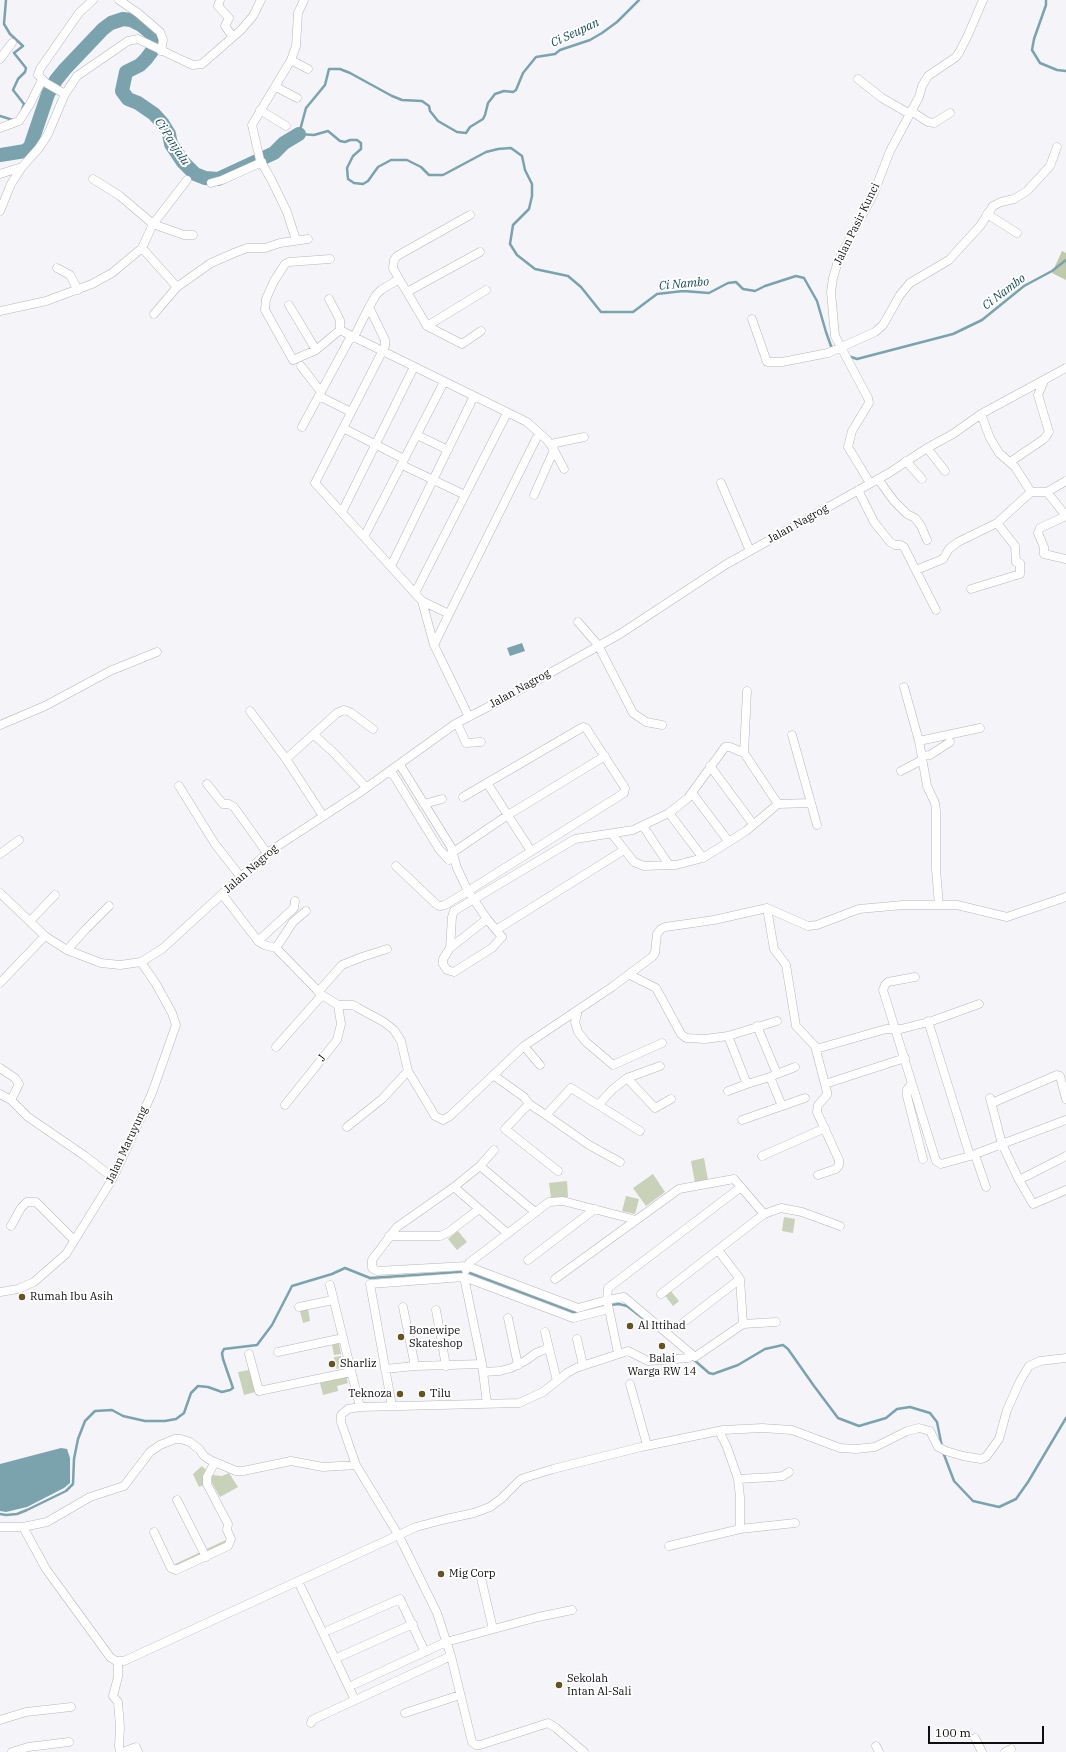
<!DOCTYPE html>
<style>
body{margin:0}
#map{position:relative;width:1066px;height:1752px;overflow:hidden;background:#f4f4f9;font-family:"IBM Plex Serif",serif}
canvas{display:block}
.scale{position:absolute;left:928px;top:1726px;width:116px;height:18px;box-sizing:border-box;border:2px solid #0e0e10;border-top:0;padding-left:5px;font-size:12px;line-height:14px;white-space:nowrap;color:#0e0e10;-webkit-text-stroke:3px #fff;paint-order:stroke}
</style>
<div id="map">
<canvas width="1066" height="1752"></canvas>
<div class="scale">100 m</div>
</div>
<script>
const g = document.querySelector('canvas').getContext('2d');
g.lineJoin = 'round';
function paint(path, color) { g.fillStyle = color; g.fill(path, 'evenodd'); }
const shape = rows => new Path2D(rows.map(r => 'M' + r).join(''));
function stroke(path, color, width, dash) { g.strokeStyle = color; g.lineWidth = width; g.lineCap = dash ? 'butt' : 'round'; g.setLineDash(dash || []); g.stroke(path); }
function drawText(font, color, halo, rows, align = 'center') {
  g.font = font + ' "IBM Plex Serif",serif'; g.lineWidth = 4; g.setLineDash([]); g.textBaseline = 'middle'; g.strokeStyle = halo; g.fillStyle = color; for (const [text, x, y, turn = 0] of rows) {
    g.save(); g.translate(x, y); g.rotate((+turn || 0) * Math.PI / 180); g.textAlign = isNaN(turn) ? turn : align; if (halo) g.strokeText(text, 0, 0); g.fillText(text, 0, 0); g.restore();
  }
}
paint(shape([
 [704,1158,708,1180,695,1183,691,1161],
 [653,1174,665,1192,646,1206,633,1188],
 [567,1181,568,1197,551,1198,549,1183],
 [626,1196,639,1199,635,1214,622,1211],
 [784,1217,795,1219,793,1233,782,1231],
 [458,1231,467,1242,457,1250,448,1239],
 [670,1290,679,1301,673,1306,664,1294],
 [308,1309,310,1321,303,1323,300,1311],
 [339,1343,341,1354,334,1355,332,1345],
 [341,1356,343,1367,337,1369,334,1357],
 [249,1370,255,1392,244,1395,238,1372],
 [346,1376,348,1383,337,1386,338,1391,323,1395,320,1383],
 [202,1466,206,1470,204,1474,204,1485,199,1487,193,1474],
 [229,1473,238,1487,220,1497,212,1483,212,1477,213,1475,222,1476],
 [230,1538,228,1545,176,1569,171,1566]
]), '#c9d1b8');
paint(shape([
 [1062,251,1066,253,1066,280,1052,273]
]), '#becaa9');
paint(shape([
 [522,643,525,651,510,656,507,648],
 [61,1448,67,1449,70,1458,70,1483,64,1488,27,1507,6,1512,0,1511,0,1464]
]), '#7aa3ad');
stroke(shape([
 [6,0,4,24,10,34,23,46,14,53,26,68,25,72,18,79,13,90,24,104,22,110],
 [639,0,617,22,602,33,590,40,560,50,555,54,536,57,523,73,516,90,513,92,504,91,495,94,488,103,485,115,483,119,470,127,466,133,457,132,438,121,430,111,429,106,422,101,402,100,392,96,350,73,340,69,329,69,325,85,306,108,299,134,314,135,328,131,340,141,345,142,350,140,357,140,361,143,361,149,353,156,347,168,348,179,354,183,363,184,368,181,378,167,391,160,407,160,421,167,429,175,443,175,486,152,498,149,511,148,522,156,525,170,532,184,532,196,529,209,513,225,510,244,517,255,535,269,568,276,581,287,601,312,633,312,657,294,683,291,709,293,728,283,736,282,743,289,755,291,765,286,796,276,804,278,817,301,826,332,831,346,833,348],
 [1046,0,1046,5,1034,39,1032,50,1040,63,1057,70,1066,71],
 [0,116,13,120],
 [848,356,857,359,953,334,982,320,1024,286,1052,271,1066,260],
 [610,1305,619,1304,627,1306,649,1323],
 [693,1359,709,1373,713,1374,738,1365,765,1349,783,1345,788,1349,814,1386,838,1418,859,1426,886,1418,897,1409,910,1407,930,1413,937,1422,942,1447],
 [943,1452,954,1481,973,1501,999,1507,1016,1499,1028,1482,1066,1418],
 [0,1514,6,1515,17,1514,27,1510,66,1491,73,1484,74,1459,78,1439,85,1421,95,1411,112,1410,123,1416,145,1421,165,1421,176,1419,184,1413,191,1393,198,1386,208,1387,222,1392,230,1390,233,1388,223,1359,222,1353,224,1349,257,1345,272,1325,292,1286,332,1274,345,1268,370,1278,461,1272,470,1273,573,1312,586,1311]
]), '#7aa3ad', 2.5);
stroke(shape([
 [0,155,25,151,30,147,48,94,56,80,65,69,103,29,111,23,123,19,131,20,141,25,154,36,154,41,152,51,146,59,140,65,126,72,122,91,128,99,138,103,154,114,163,124,169,134,171,144,183,162,195,174,205,178,218,179,274,153,284,143,299,134]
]), '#7aa3ad', 14);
const street = shape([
 [93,0,79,13,40,69,38,75,46,83,65,94,77,76,128,41,138,39,186,62,193,65,202,64,241,30,253,16,261,0],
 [119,0,138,13,160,32,163,40,161,51],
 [220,0,218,6,229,18,225,26,233,37],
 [0,59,12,43],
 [291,60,308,69],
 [858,79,882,98,910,114],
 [276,87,297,98],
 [260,110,286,126],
 [911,111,928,122,934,123,950,113],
 [0,128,19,121,30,104,42,80],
 [0,174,22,167],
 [93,179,120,196,153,224,184,235,193,235],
 [211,183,222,180,262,162],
 [0,211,11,184,22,167,39,148,48,134,65,94],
 [987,214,1017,233],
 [296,240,287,212,272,181,260,160,252,125,291,60,296,46,298,13,304,0],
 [142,248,177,287,211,263,234,253,247,248,265,248,280,243,308,239],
 [330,259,289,262,285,264,274,281,266,299,265,310,293,360,316,350,340,330,354,337,369,307],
 [57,268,70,275,78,290],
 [399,279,393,268,394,260,397,256,470,215],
 [407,292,427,326,462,344,481,331],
 [329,299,340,320,340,330],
 [289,305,316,350],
 [0,311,46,301,92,284,112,273,142,248,153,224,187,180],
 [154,314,177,287],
 [752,319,767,362,782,362,828,353,875,332,883,325,900,295,910,283,949,260,980,226,993,206,1001,202,1014,199,1027,191,1050,166,1057,147],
 [427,326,486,290],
 [301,366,321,392],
 [319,396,351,412],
 [981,414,990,438,999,453,1015,467,1031,492],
 [302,427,349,340,354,337,527,422,547,440,554,450,564,469],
 [343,428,404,459],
 [417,435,448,450],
 [551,444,584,437],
 [927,448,945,471],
 [906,461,922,479],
 [1010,462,1044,439,1049,432,1038,395,1044,381],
 [402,465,465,495],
 [878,479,894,501,907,514,915,518,921,526,927,540],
 [721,483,750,551],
 [870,483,848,447,852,431,869,403,868,398,835,336,831,292,833,278,838,261,873,195,890,151,919,97,922,86,928,76,956,57,960,51,968,35,983,0],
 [858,490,874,522,890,542,895,545,901,545,904,547,936,610],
 [1047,492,1066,516],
 [534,495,554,450],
 [342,512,414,367],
 [1066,516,1040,528,1038,533,1044,547,1044,554,1066,559],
 [364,537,444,382],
 [391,566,474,396],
 [916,570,943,559,949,549,958,542,997,523,1031,492,1047,492,1066,481],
 [971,589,1020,574,1020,563,1016,562,1015,546,997,523],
 [415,593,507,413],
 [422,601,449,614,434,645],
 [449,614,536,439],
 [578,622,598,645,633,713,646,722,662,725],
 [904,687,919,741,927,786,935,803,936,811,936,869,939,905],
 [250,711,286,759,323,816],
 [469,717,434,645,422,601,315,483,385,346,385,340,369,307,376,295,381,290,399,279,407,292,480,252],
 [457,723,466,743,481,742],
 [0,725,45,706,110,671,157,652],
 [314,735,333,752,366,787],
 [919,741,980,728],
 [744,753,747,691],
 [922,756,930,755,950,742],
 [286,759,337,713,344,710,350,712,373,729],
 [400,765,451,847,457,868,468,891,487,919,502,937,492,948,454,972,447,970,443,964,443,959,450,948,487,919],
 [710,766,753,824],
 [391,771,439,849,449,860],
 [901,771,922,760],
 [207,784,223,804,229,804,234,807,267,853],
 [179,786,215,844,240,876],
 [692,793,729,842],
 [463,797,487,783],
 [811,803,817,825],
 [424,804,442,799],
 [778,804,811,803,792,735],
 [669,813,703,858],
 [612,834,634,862,644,866,669,865],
 [0,854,19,840],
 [446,857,508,815,605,756],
 [396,866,437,905,440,906,445,905,468,891,624,793,625,788,586,728,583,727,487,783,531,851],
 [0,893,45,936,67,950,101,963,120,965,141,962,162,949,267,853,359,793,455,724,507,697,620,634,725,565,889,473,927,448,953,434,981,414,1066,368],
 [222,894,258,941,264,945,276,948,322,995,338,1005,353,1005,358,1008,384,1022,394,1030,401,1041,408,1071,435,1116,443,1120,450,1116,524,1046,612,987,652,957,655,953,657,934,661,929,665,927,714,920,767,908,808,926,817,925,859,909,903,905,957,905,1007,917,1066,897],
 [767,908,774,949,786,965,796,1026,815,1046,827,1092,827,1095,818,1105,817,1112,839,1160,839,1165,836,1169,818,1175],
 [30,921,55,895],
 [496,930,624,850],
 [258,941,294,908,295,901],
 [276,948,293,922,306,911],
 [450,948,452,917,454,911,575,839,633,830,669,813,688,798,725,747,730,747,744,753,778,804,746,831,703,858,676,865,669,865,643,826],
 [67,950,86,929,109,906],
 [630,975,656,988,681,1034,686,1038,705,1039,728,1036,777,1021],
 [915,977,888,982,885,985,883,990,936,1161,941,1164,970,1156,1066,1120],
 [0,983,45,936],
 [318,992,342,965,362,957,387,949],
 [578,1010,575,1022,578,1032,586,1042,613,1065,662,1043],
 [928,1021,970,1156],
 [728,1036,747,1084,770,1077,777,1074,757,1026],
 [524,1046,540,1065],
 [276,1047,322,995],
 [816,1049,886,1029,901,1029,932,1021,979,1004],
 [0,1068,15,1078,19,1084,11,1100],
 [777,1074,795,1067],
 [493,1075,524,1097,529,1104,546,1115,589,1145,620,1162],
 [770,1077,782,1106],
 [627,1078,655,1108,671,1099],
 [825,1084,905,1058],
 [911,1084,907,1090,907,1096,923,1159],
 [728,1091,747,1084],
 [0,1094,11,1100,28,1117,85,1156,113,1178],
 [990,1098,1002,1144,1019,1180,1033,1204,1066,1190],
 [992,1103,1057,1075,1060,1076,1066,1099],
 [529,1104,505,1129,558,1171],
 [285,1105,337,1040,341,1024,338,1005],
 [598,1105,613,1089,627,1078,660,1066],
 [546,1115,571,1088,640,1131],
 [742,1120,805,1098],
 [347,1127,382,1099,408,1071],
 [494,1150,480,1166,454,1187,397,1227,372,1260,372,1268,377,1271,467,1266,578,1308,607,1300,624,1297,695,1357,743,1324],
 [975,1155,986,1187],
 [762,1156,825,1128],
 [480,1166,535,1212],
 [1019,1180,1066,1156],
 [454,1187,507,1233],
 [11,1226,21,1208,27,1202,36,1202,74,1240],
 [389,1236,440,1236,449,1232,479,1209],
 [718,1250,740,1279,743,1324],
 [528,1260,595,1209],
 [466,1270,469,1263,549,1202,563,1201,636,1220],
 [464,1277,482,1364,487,1404],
 [555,1279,679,1189,734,1179,764,1214],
 [330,1285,360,1407],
 [0,1292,18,1289,34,1282,66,1254,113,1178,152,1093,176,1025,172,1013,156,984,141,962],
 [661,1294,764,1214,781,1208,802,1212,840,1226],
 [299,1307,333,1300],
 [403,1307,415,1366],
 [436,1310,446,1366],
 [508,1318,518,1365],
 [684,1322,740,1279],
 [743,1324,776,1322],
 [545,1332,557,1381],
 [577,1339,583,1365],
 [278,1352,343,1338],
 [618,1353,607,1300,608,1288,741,1187],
 [249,1354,259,1391,351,1372],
 [385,1369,415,1366,482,1364],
 [483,1372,500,1371,511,1368,525,1361,536,1353,549,1348],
 [630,1384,647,1445],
 [392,1406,370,1284,464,1277,573,1318,609,1309],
 [719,1431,727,1447,738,1479,740,1497,740,1529,795,1523],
 [209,1473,215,1462],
 [738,1479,773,1477,783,1476,789,1472],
 [177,1500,206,1557],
 [0,1527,23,1527,47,1522,90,1497,124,1486,150,1452,160,1445,175,1439,181,1439,190,1442,199,1449,204,1456,210,1460,236,1471,243,1471,291,1461,323,1467,356,1465],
 [23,1527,46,1569,110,1657,116,1661,124,1661,416,1527,446,1519,474,1513,490,1507,501,1499,520,1480,524,1478,553,1469,641,1447,723,1430,762,1428,792,1430,840,1448,856,1449,875,1447,907,1431,919,1428,930,1431,938,1447,946,1451,963,1456,981,1459,986,1457,999,1439,1007,1410,1020,1381,1029,1366,1040,1361,1066,1358],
 [154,1532,171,1568,176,1570,228,1546,231,1539,227,1530,228,1524,207,1484,207,1477],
 [669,1546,740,1529],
 [481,1578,493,1629],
 [298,1581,355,1700],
 [329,1630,400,1599,425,1652],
 [341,1656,413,1624],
 [118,1661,118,1677,113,1696,118,1702,120,1727,119,1746,120,1752],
 [355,1684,446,1642,538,1617,572,1610],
 [405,1713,460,1695],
 [0,1720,26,1712,71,1707],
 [311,1723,312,1720,451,1656],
 [975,1738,982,1752],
 [876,1746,879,1752],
 [12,1752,28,1747,69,1742],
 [123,1752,136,1747,138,1752],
 [584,1752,556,1728,548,1723,480,1745,476,1745,472,1742,451,1656,437,1613,399,1536,356,1465,341,1422,341,1415,348,1409,360,1407,519,1403,543,1392,567,1373,576,1368,628,1351,648,1361,688,1358],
 [1005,1752,1011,1749]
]);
stroke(street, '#b7b7bc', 9);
stroke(street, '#fff', 8);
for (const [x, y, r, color] of [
 [22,1297,4,"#625522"],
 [630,1326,4,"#625522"],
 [401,1337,4,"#625522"],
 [662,1346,4,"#625522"],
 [332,1364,4,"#625522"],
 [400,1394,4,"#625522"],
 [422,1394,4,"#625522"],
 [441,1574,4,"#625522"],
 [559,1685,4,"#625522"]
]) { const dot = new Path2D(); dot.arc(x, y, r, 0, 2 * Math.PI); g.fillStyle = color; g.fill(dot); stroke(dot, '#fff', 1.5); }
drawText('11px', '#0e0e10', '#fff', [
 ["Jalan Pasir Kunci",857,224,-64],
 ["Jalan Nagrog",798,524,-29],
 ["Jalan Nagrog",520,689,-29],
 ["Jalan Nagrog",251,869,-41],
 ["J",322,1058,-52],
 ["Jalan Maruyung",127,1145,-65]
]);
drawText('11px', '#0e0e10', '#fff', [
 ["Rumah Ibu Asih",30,1297],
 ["Al Ittihad",638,1326],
 ["Bonewipe",409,1331],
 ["Skateshop",409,1344],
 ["Balai",662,1359,"center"],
 ["Warga RW 14",662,1372,"center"],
 ["Sharliz",340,1364],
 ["Teknoza",392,1394,"right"],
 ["Tilu",430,1394],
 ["Mig Corp",449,1574],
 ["Sekolah",567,1679],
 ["Intan Al-Sali",567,1692]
], 'left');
drawText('italic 12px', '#134e5a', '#fff', [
 ["Ci Seupan",575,33,-25],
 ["Ci Panjalu",172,142,57],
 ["Ci Nambo",684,284,-5],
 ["Ci Nambo",1004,292,-37]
]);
</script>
